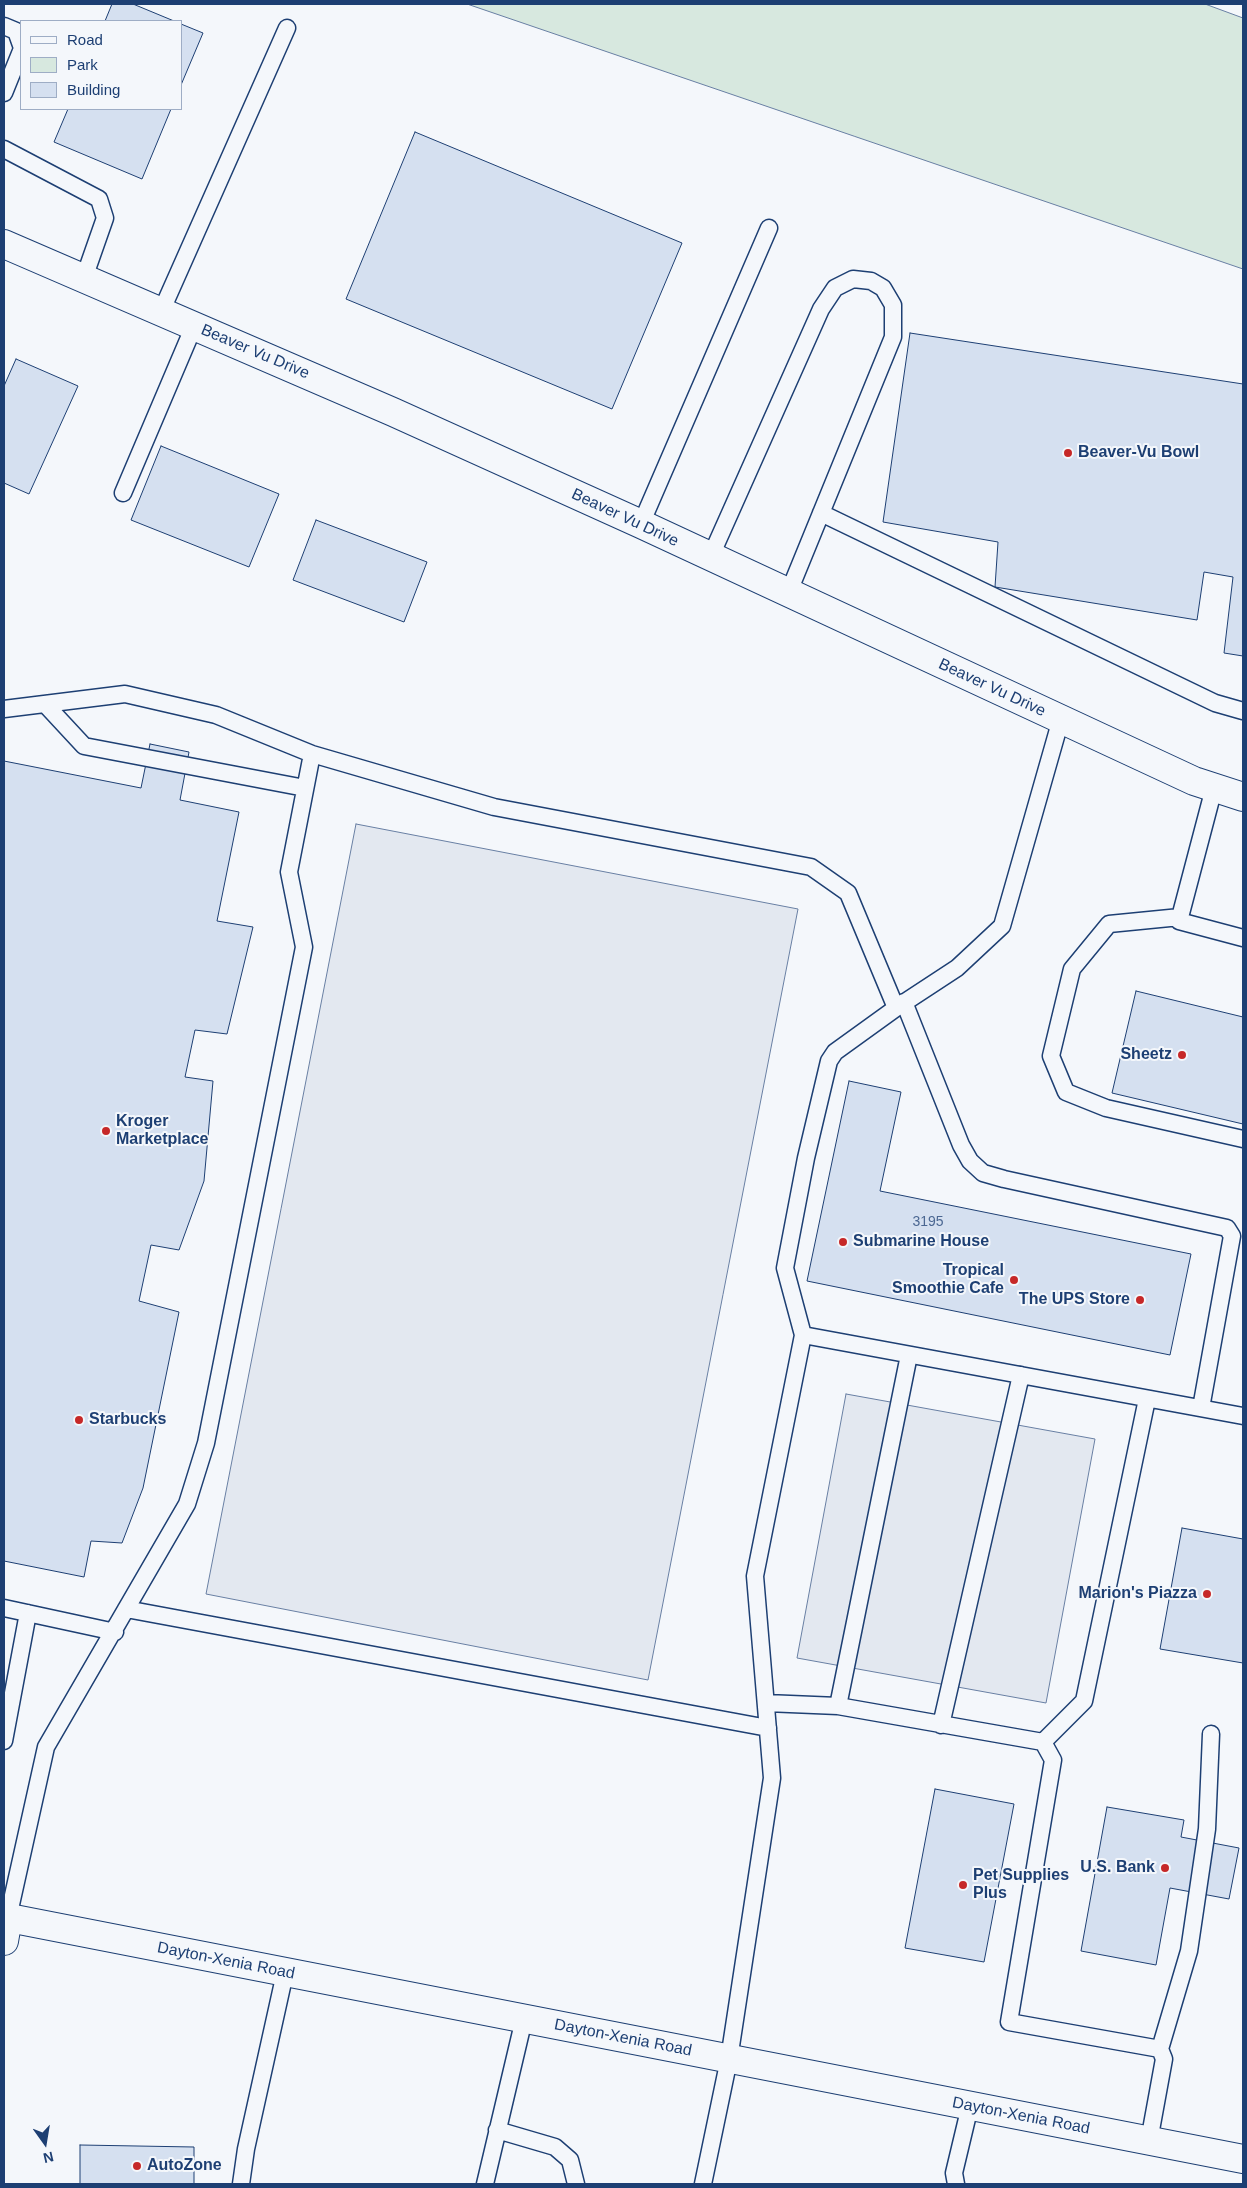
<!DOCTYPE html>
<style>
body{margin:0}
#map{position:relative;width:1247px;height:2188px;overflow:hidden;background:#f4f7fb;font-family:Helvetica,sans-serif}
canvas{display:block}
.frame{position:absolute;inset:0;border:5px solid #1d3f73;pointer-events:none}
.legend{position:absolute;left:20px;top:20px;width:162px;height:90px;box-sizing:border-box;background:#f4f7fb;border:1px solid #9eadc5;margin:0;padding:6px 9px;list-style:none;font-size:15px;color:#1d3f73}
.legend li{display:flex;align-items:center;gap:10px;height:25px}
.legend b{width:25px;border:1px solid #9eadc5}
.north{position:absolute;left:20px;top:2118px;width:50px;height:50px;-webkit-text-stroke:4px #f4f7fb;paint-order:stroke;rotate:167deg;font-size:14px;font-weight:700;line-height:20px;text-align:center;color:#1d3f73}
.north::after{content:'';display:block;margin:auto;width:18px;height:22px;background:#1d3f73;clip-path:polygon(50% 0,100% 100%,50% 72%,0 100%)}
</style>
<div id="map">
<canvas width="1247" height="2188"></canvas>
<div class="frame"></div>
<ul class="legend">
<li><b style="height:6px;background:#f4f7fb"></b>Road</li>
<li><b style="height:14px;background:#d7e8df"></b>Park</li>
<li><b style="height:14px;background:#d5e0f0"></b>Building</li>
</ul>
<div class="north">N</div>
</div>
<script>
const g = document.querySelector('canvas').getContext('2d');
g.lineJoin = 'round';
function paint(path, color) { g.fillStyle = color; g.fill(path, 'evenodd'); }
const shape = rows => new Path2D(rows.map(r => 'M' + r).join(''));
function stroke(path, color, width, dash) { g.strokeStyle = color; g.lineWidth = width; g.lineCap = dash ? 'butt' : 'round'; g.setLineDash(dash || []); g.stroke(path); }
function drawText(font, color, halo, rows, align = 'center') {
  g.font = font + ' Helvetica,sans-serif'; g.lineWidth = 4; g.setLineDash([]); g.textBaseline = 'middle'; g.strokeStyle = halo; g.fillStyle = color; for (const [text, x, y, turn = 0] of rows) {
    g.save(); g.translate(x, y); g.rotate((+turn || 0) * Math.PI / 180); g.textAlign = isNaN(turn) ? turn : align; if (halo) g.strokeText(text, 0, 0); g.fillText(text, 0, 0); g.restore();
  }
}
const green = shape([
 [467,4,1205,4,1243,18,1243,269,467,4]
]);
paint(green, '#d7e8df');
stroke(green, '#687fa3', 1);
const parking = shape([
 [356,824,798,909,648,1680,206,1594,356,824],
 [846,1394,1095,1439,1046,1703,797,1658,846,1394]
]);
paint(parking, '#e3e8f0');
stroke(parking, '#687fa3', 1);
const building = shape([
 [112,4,133,4,174,21,105,21,112,4],
 [181,24,203,33,181,85,181,24],
 [68,109,171,109,142,179,54,142,68,109],
 [415,132,682,243,612,409,346,299,415,132],
 [910,333,1243,384,1243,656,1224,653,1233,577,1204,572,1197,620,995,587,998,542,883,522,910,333],
 [16,359,78,386,29,494,4,483,4,386,16,359],
 [161,446,279,494,249,567,131,520,161,446],
 [316,520,427,562,404,622,293,580,316,520],
 [150,744,189,752,180,800,239,812,217,921,253,927,227,1034,195,1030,185,1077,213,1081,204,1181,179,1250,151,1245,139,1301,179,1312,143,1488,122,1543,91,1541,84,1577,4,1561,4,761,141,788,150,744],
 [1136,991,1243,1017,1243,1124,1112,1093,1136,991],
 [849,1081,901,1092,880,1191,1191,1254,1170,1355,807,1281,849,1081],
 [1182,1528,1243,1539,1243,1663,1160,1649,1182,1528],
 [935,1789,1014,1804,984,1962,905,1948,935,1789],
 [1107,1807,1184,1820,1181,1837,1239,1848,1229,1899,1170,1888,1156,1965,1081,1951,1107,1807],
 [80,2145,194,2147,194,2184,80,2184,80,2145]
]);
paint(building, '#d5e0f0');
stroke(building, '#1d3f73', 1);
const service = shape([
 [4,26,16,31,21,45],
 [4,93,21,51],
 [4,149,99,199,105,218,84,278],
 [161,312,287,28],
 [123,493,194,326],
 [821,513,1215,703,1243,711],
 [641,524,769,228],
 [710,558,821,309,835,288,853,279,871,281,883,288,893,305,893,337,788,594],
 [45,704,84,746,305,788],
 [4,709,125,694,216,715,312,754,494,807,811,867,848,893,896,1008],
 [1214,788,1179,921,1243,938],
 [1180,917,1109,924,1072,969,1051,1056,1066,1092,1106,1108,1243,1139],
 [904,1002,961,1145,970,1161,983,1173,1004,1179,1227,1228,1232,1236,1201,1408],
 [803,1335,1243,1416],
 [4,1608,115,1632],
 [126,1609,768,1728],
 [766,1703,838,1706,1043,1742,1084,1701,1147,1399],
 [838,1706,909,1355],
 [941,1725,1021,1375],
 [4,1741,28,1613],
 [1043,1742,1053,1760,1009,2022,1160,2049,1164,2059,1149,2141],
 [8,1918,46,1747,187,1504,206,1443,304,947,289,872,312,754],
 [1160,2049,1189,1951,1207,1829,1211,1734],
 [497,2130,555,2147,570,2160,576,2184],
 [241,2184,246,2149,285,1973],
 [485,2184,524,2019],
 [703,2184,729,2059,772,1778,755,1576,803,1335,785,1268,806,1158,829,1061,835,1052,896,1008,957,968,1002,926,1061,719],
 [956,2184,954,2173,970,2106]
]);
const minor = shape([
 [4,1941,8,1918]
]);
const tertiary = shape([
 [4,244,393,412,641,524,1194,781,1243,797]
]);
const secondary = shape([
 [4,1917,1243,2159]
]);
stroke(service, '#1d3f73', 19);
stroke(minor, '#1d3f73', 30);
stroke(tertiary, '#1d3f73', 30);
stroke(secondary, '#1d3f73', 30);
stroke(service, '#f4f7fb', 16);
stroke(minor, '#f4f7fb', 28);
stroke(tertiary, '#f4f7fb', 28);
stroke(secondary, '#f4f7fb', 28);
for (const [x, y, r, color] of [
 [1068,453,5,"#c62828"],
 [1182,1055,5,"#c62828"],
 [106,1131,5,"#c62828"],
 [843,1242,5,"#c62828"],
 [1014,1280,5,"#c62828"],
 [1140,1300,5,"#c62828"],
 [79,1420,5,"#c62828"],
 [1207,1594,5,"#c62828"],
 [1165,1868,5,"#c62828"],
 [963,1885,5,"#c62828"],
 [137,2166,5,"#c62828"]
]) { const dot = new Path2D(); dot.arc(x, y, r, 0, 2 * Math.PI); g.fillStyle = color; g.fill(dot); stroke(dot, '#f4f7fb', 2); }
drawText('14px', '#4b6792', null, [
 ["3195",928,1222]
]);
drawText('16px', '#1d3f73', '#f4f7fb', [
 ["Beaver Vu Drive",255,352,23],
 ["Beaver Vu Drive",625,518,25],
 ["Beaver Vu Drive",992,688,25],
 ["Dayton-Xenia Road",226,1961,11],
 ["Dayton-Xenia Road",623,2038,11],
 ["Dayton-Xenia Road",1021,2116,11]
]);
drawText('bold 16px', '#1d3f73', '#f4f7fb', [
 ["Beaver-Vu Bowl",1078,453],
 ["Sheetz",1172,1055,"right"],
 ["Kroger",116,1122],
 ["Marketplace",116,1140],
 ["Submarine House",853,1242],
 ["Tropical",1004,1271,"right"],
 ["Smoothie Cafe",1004,1289,"right"],
 ["The UPS Store",1130,1300,"right"],
 ["Starbucks",89,1420],
 ["Marion's Piazza",1197,1594,"right"],
 ["U.S. Bank",1155,1868,"right"],
 ["Pet Supplies",973,1876],
 ["Plus",973,1894],
 ["AutoZone",147,2166]
], 'left');
</script>
